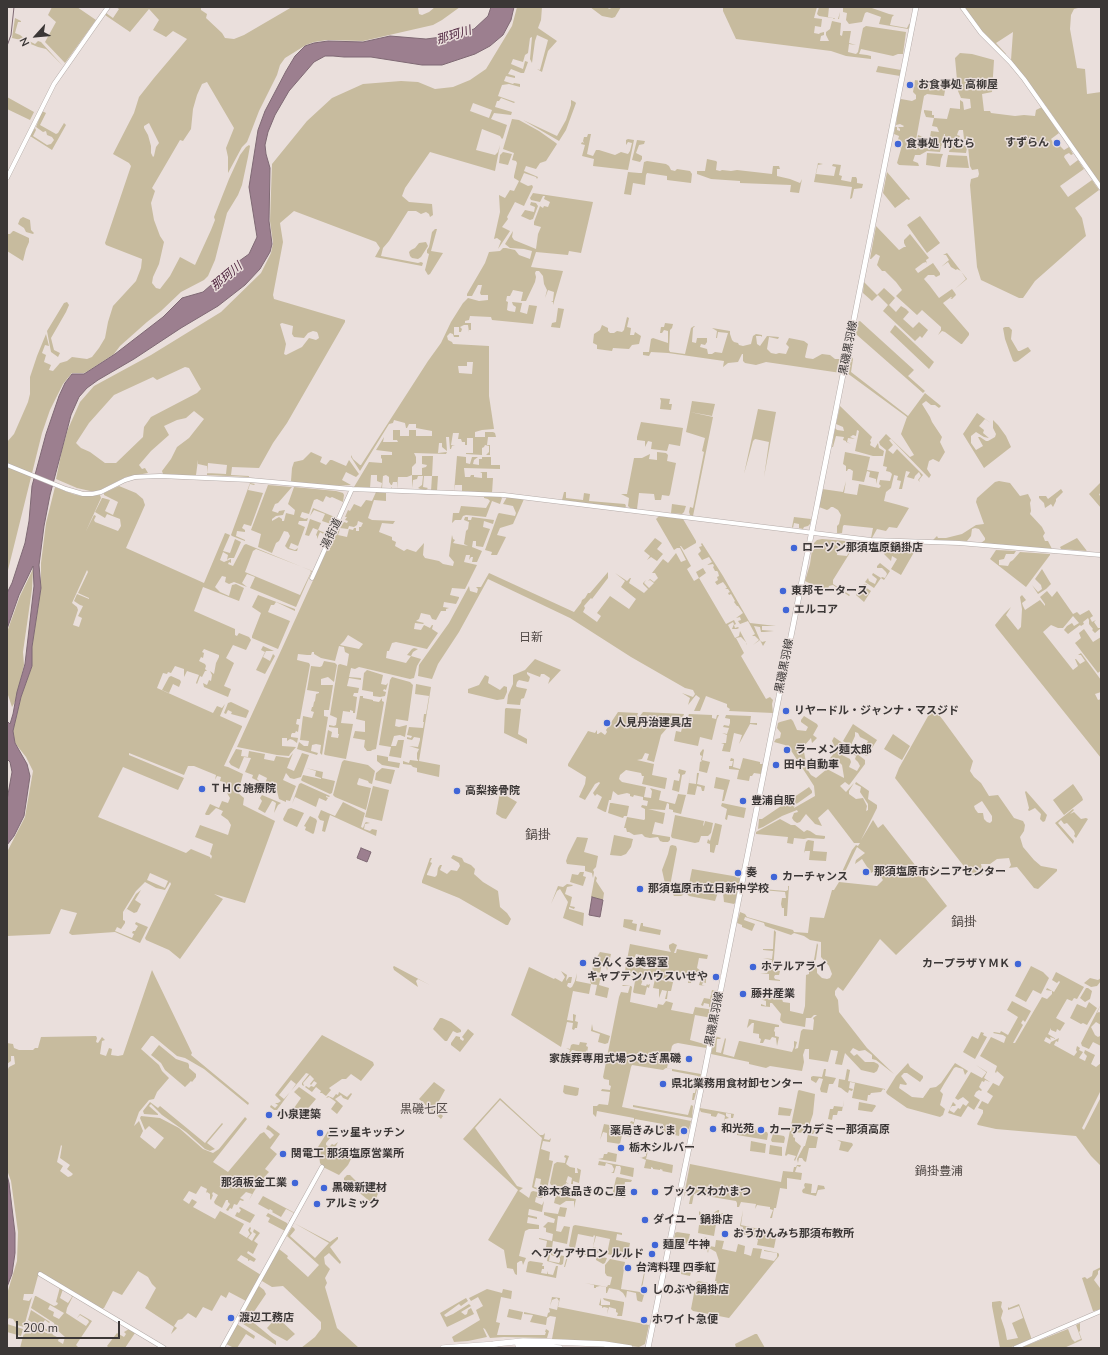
<!DOCTYPE html>
<meta charset="utf-8">
<style>
body{margin:0}
#map{position:relative;width:1108px;height:1355px;overflow:hidden;background:#eadfdc;font-family:"Nunito Sans",sans-serif}
canvas{display:block}
.frame{position:absolute;inset:0;border:8px solid #3b3736;pointer-events:none}
.north{position:absolute;left:16px;top:16px;width:40px;height:40px;-webkit-text-stroke:3px #eadfdc;paint-order:stroke;rotate:243deg;font-size:11px;font-weight:700;line-height:16px;text-align:center;color:#3b3736}
.north::after{content:'';display:block;margin:auto;width:14px;height:18px;background:#3b3736;clip-path:polygon(50% 0,100% 100%,50% 72%,0 100%)}
.scale{position:absolute;left:16px;top:1321px;width:104px;height:18px;box-sizing:border-box;border:2px solid #3b3736;border-top:0;padding-left:5px;font-size:12px;line-height:14px;white-space:nowrap;color:#3b3736;-webkit-text-stroke:3px #eadfdc;paint-order:stroke}
</style>
<div id="map">
<canvas width="1108" height="1355"></canvas>
<div class="frame"></div>
<div class="north">N</div>
<div class="scale">200 m</div>
</div>
<script>
const g = document.querySelector('canvas').getContext('2d');
g.lineJoin = 'round';
function paint(path, color) { g.fillStyle = color; g.fill(path, 'evenodd'); }
const shape = rows => new Path2D(rows.map(r => 'M' + r).join(''));
function stroke(path, color, width, dash) { g.strokeStyle = color; g.lineWidth = width; g.lineCap = dash ? 'butt' : 'round'; g.setLineDash(dash || []); g.stroke(path); }
function drawText(font, color, halo, rows, align = 'center') {
  g.font = font + ' "Nunito Sans","Noto Sans JP",sans-serif'; g.lineWidth = 3; g.setLineDash([]); g.textBaseline = 'middle'; g.strokeStyle = halo; g.fillStyle = color; for (const [text, x, y, turn = 0] of rows) {
    g.save(); g.translate(x, y); g.rotate((+turn || 0) * Math.PI / 180); g.textAlign = isNaN(turn) ? turn : align; if (halo) g.strokeText(text, 0, 0); g.fillText(text, 0, 0); g.restore();
  }
}
paint(shape([
 [52,7,77,7,96,20,65,63,45,42,56,22,48,15],
 [116,7,201,7,201,10,207,14,206,18,222,33,225,38,234,39,244,35,292,7,418,7,419,14,422,15,429,12,435,7,460,7,442,20,433,25,363,41,327,40,314,42,306,45,285,58,280,65,277,75,259,111,249,137,247,142,242,147,228,173,228,157,226,148,234,128,207,82,202,84,197,95,193,109,191,129,183,141,180,140,152,188,155,191,151,203,154,220,160,236,164,242,159,264,153,277,152,283,156,288,160,289,170,276,180,257,195,265,211,230,215,220,214,217,229,179,240,155,246,147,249,145,250,146,248,157,242,185,238,195,227,213,215,260,208,276,204,280,181,292,161,311,147,322,120,346,114,354,88,371,84,373,72,373,63,384,50,410,42,433,7,574,7,442,14,434,28,402,30,394,30,377,37,356,46,334,49,346,45,345,42,353,46,355,44,362,51,365,49,370,53,371,60,363,67,361,72,357,87,359,92,357,99,348,105,338,108,322,113,306,136,281,141,268,142,259,106,245,105,243,131,166,129,163,113,154,134,113,139,97,154,78,187,39,173,31,166,37,153,30,159,20,149,9,130,32,105,15,106,13,113,18,119,9],
 [149,123,159,143,156,147,154,156,153,157,151,153,151,146,148,135,144,128,144,126],
 [517,7,542,7,541,20,538,28,557,41,548,51,542,72,537,69,540,70,548,40,537,35,535,41,532,63,530,59,532,37,530,38,528,53,525,55,523,62,513,59,511,64,523,69,525,61,528,62,524,73,521,73,511,69,508,74,515,76,515,78,506,76,504,81,513,84,514,83,520,84,520,87,509,84,502,85,498,96,515,102,514,103,501,98,499,101,497,101,495,107,512,112,511,115,494,113,491,119,507,125,503,138,502,139,500,136,482,129,476,150,495,155,498,152,500,145,495,171,430,152,405,188,402,196,409,202,432,204,433,215,430,217,429,214,426,212,421,214,416,211,408,211,389,241,383,248,381,256,418,263,421,262,423,263,422,266,375,257,380,248,376,242,294,211,280,223,283,242,273,295,274,299,345,320,345,322,287,423,273,443,259,468,232,467,231,475,249,476,249,477,207,475,207,466,198,464,198,460,196,475,193,476,163,474,162,471,171,459,177,447,189,438,204,419,194,411,186,418,177,420,164,426,169,435,151,451,139,465,142,469,145,468,148,473,126,477,98,491,90,491,77,488,56,479,62,450,68,429,80,402,94,386,151,355,221,312,261,273,271,253,273,243,270,221,272,164,307,121,332,98,363,84,401,81,418,82,435,89,453,87,470,80,486,69,512,26],
 [473,103,492,110,489,118,470,111],
 [282,323,293,326,292,334,294,337,304,338,308,333,313,331,317,332,318,334,319,338,316,340,309,338,302,347,286,355,284,354,286,344,280,324],
 [185,367,189,368,201,389,197,393,151,417,144,427,143,437,116,463,105,463,90,452,81,448,76,443,89,423,114,395,153,377,157,380],
 [208,463,227,465,226,474,207,473],
 [590,7,607,7,609,9,614,7,621,7,615,17,612,18,602,16],
 [727,7,817,7,814,18,822,19,821,27,815,26,814,33,819,34,820,33,824,32,824,35,821,36,820,41,829,41,826,35,826,32,830,29,832,21,841,23,840,35,842,36,843,31,851,31,849,43,856,45,858,40,856,45,849,44,848,52,856,54,858,52,863,28,866,26,906,32,903,54,898,54,893,56,861,49,859,54,867,55,871,56,871,59,846,56,831,51,736,39,723,11,723,8],
 [819,7,829,7,828,17,838,19,840,12,839,19,819,16,817,14],
 [843,7,869,7,889,14,894,15,892,17,890,25,907,28,909,24,910,24,909,28,908,29,879,24,881,17,867,12,865,13,862,22,849,24,846,20,847,13,843,12],
 [964,7,1082,7,1074,9,1071,15,1070,29,1077,68,1085,69,1087,94,1101,92,1101,185,1046,106,1011,60,1013,32,996,43,1006,54,1005,54,981,30],
 [15,18,21,21,21,22,18,22,15,33,20,35,25,39,35,44,38,41,41,42,63,66,46,49,38,47,21,40,12,38],
 [960,53,972,54,994,60,992,92,982,94,984,111,990,111,991,113,1015,116,1024,115,1035,116,1036,110,1042,107,1059,133,1051,139,1056,147,1060,146,1064,150,1069,147,1073,154,1071,155,1069,153,1065,155,1064,157,1070,166,1078,160,1084,169,1060,186,1068,197,1092,180,1099,190,1075,208,1082,218,1086,236,1035,281,1023,298,1019,298,981,280,977,267,970,185,971,179,978,177,979,174,978,169,972,170,970,166,967,137,966,136,966,140,964,139,963,130,959,130,958,132,957,135,960,136,957,140,956,145,962,146,964,142,964,145,967,148,966,153,949,152,950,148,944,147,944,146,945,134,944,134,940,152,927,151,920,155,915,155,913,161,918,163,919,166,899,165,897,163,901,149,891,148,901,149,902,143,898,140,899,136,894,134,895,127,897,127,897,130,900,131,900,129,898,127,903,127,904,126,900,124,896,125,899,100,901,99,912,101,916,99,916,95,913,92,915,80,946,85,944,96,927,94,924,96,916,140,917,141,918,135,928,139,930,137,931,131,939,132,937,127,932,126,934,118,926,117,924,112,924,110,932,111,932,115,934,115,934,118,947,119,950,108,960,109,960,100,963,102,964,110,971,108,970,99,961,98,958,91,955,58],
 [878,66,901,70,900,76,876,72],
 [7,97,34,112,30,120,7,109],
 [571,100,575,102,576,103,566,130,559,141,523,120,557,136,566,120,571,105],
 [42,111,46,113,40,125,56,134,58,133,64,123,66,125,52,150,30,136,35,128,36,130,33,136,47,145,51,144,54,140,52,137,47,135,46,131,43,132,36,127],
 [512,119,519,120,539,131,556,143,557,144,546,161,540,163,536,169,526,166,524,171,538,177,537,179,536,177,524,173,520,182,528,186,532,185,533,187,524,206,515,202,507,217,508,219,502,227,510,231,498,249,501,241,497,238,494,239,500,212,499,195,505,198,510,190,514,191,519,181,514,178,514,176,517,163,516,161,512,160,514,153,503,149],
 [588,134,591,134,587,154,593,156,596,150,599,150,615,155,621,152,628,154,630,151,632,143,628,142,626,145,626,140,628,139,634,140,628,170,593,166,594,159,582,156,585,145,581,144,582,142,584,143,583,141,584,137,587,137],
 [637,140,645,141,644,144,639,145,636,153,642,156,642,159,640,162,632,160],
 [503,152,512,154,508,165,499,163,500,155],
 [927,153,943,154,941,159,940,167,926,165],
 [948,155,967,156,969,168,946,167],
 [707,159,716,161,717,162,716,170,720,171,722,170,731,171,737,170,772,174,773,166,779,166,780,169,777,169,777,176,790,179,800,183,802,179,799,193,790,192,791,185,740,183,740,181,711,179,697,174,697,171,705,171],
 [647,161,666,164,669,166,671,170,675,171,677,169,690,171,692,174,691,183,667,180,667,176,647,173,646,175,645,185,633,183,631,195,624,194,628,172,639,173,642,173,644,162],
 [818,163,823,164,818,165,816,174,834,176,836,167,832,166,833,164,841,165,839,175,842,176,841,180,851,182,852,177,856,177,857,179,857,183,863,184,862,188,854,189,852,198,850,199,852,187,814,182],
 [887,172,910,199,909,200,907,199,895,208,883,193],
 [533,193,593,202,581,253,569,251,568,255,536,252,531,267,563,271,553,305,553,302,551,301,553,301,554,292,548,290,545,298,547,290,544,284,543,276,539,271,536,271,535,273,536,277,535,282,526,301,521,301,523,292,513,290,510,296,507,296,506,301,508,302,507,310,509,311,515,312,516,307,513,305,512,302,522,303,520,312,527,314,529,305,537,306,533,324,492,320,491,317,470,316,469,320,465,321,465,323,471,323,471,330,469,330,469,332,468,325,464,325,460,327,462,329,461,332,459,332,459,327,454,327,454,335,459,335,459,337,454,337,453,334,450,333,447,336,448,340,452,342,453,344,489,346,489,396,494,429,482,430,475,432,475,437,485,437,485,432,493,432,495,433,496,437,488,437,487,445,490,445,490,455,486,455,489,452,489,446,485,445,484,447,482,448,482,455,466,454,466,453,473,453,473,438,467,438,467,445,465,445,465,442,462,442,461,439,458,439,459,433,453,433,451,445,455,446,452,446,451,449,450,449,449,437,446,437,447,451,442,447,442,443,439,443,438,453,447,452,446,454,414,453,416,457,416,463,412,467,412,475,422,475,422,468,426,467,427,465,422,464,422,456,433,456,432,476,438,476,437,491,431,491,432,476,424,476,423,487,428,488,425,491,418,488,422,485,423,476,418,476,417,479,413,480,412,488,412,475,407,477,398,477,397,489,397,482,393,482,392,485,391,485,389,482,389,477,386,475,383,476,382,488,390,489,392,487,392,489,381,489,382,483,377,481,377,475,371,475,370,488,354,487,369,462,382,463,382,459,381,458,381,455,392,455,392,452,376,450,384,437,383,442,398,442,397,440,393,440,393,430,400,430,400,436,409,436,409,430,416,430,416,436,432,436,432,431,416,428,416,424,409,424,407,428,406,428,405,423,394,420,393,423,389,424,360,471,351,457,351,455,353,459,360,465,361,465,428,361,441,343,451,322,463,303,468,298,479,301,488,300,488,295,481,295,480,293,482,285,478,285,472,296,467,296,467,294,485,263,489,252,500,251,503,248,506,248,515,250,519,255,530,259,532,251,524,249,510,248,505,244,513,231,512,237,514,240,536,249,538,234,541,227,534,225,534,222,540,206,543,208,544,206,548,207,550,202,544,199,545,196,543,196,540,202,531,200,530,198],
 [467,362,473,362,472,374,459,373,458,366,467,366],
 [531,202,536,203,538,206,533,219,530,220,521,216,525,210,534,212,535,207,530,205],
 [920,216,940,243,927,253,907,225],
 [23,217,30,220,31,230,34,233,33,234,26,232,24,228,18,224,20,219],
 [876,226,899,250,904,247,906,247,904,243,904,240,910,234,929,258,926,260,927,264,926,262,923,263,915,269,918,273,933,263,940,273,940,275,936,277,934,275,928,275,924,279,930,286,943,277,930,286,939,298,952,289,955,293,956,295,952,299,950,299,952,298,951,297,943,303,969,333,969,335,962,344,961,344,945,332,942,331,938,335,941,330,941,327,922,310,917,315,896,296,902,290,896,282,885,271,882,271,877,265,880,256,876,254,871,259,870,259],
 [435,229,437,229,431,251,443,253,430,274,428,275,425,270,429,254,427,253,427,250,429,247,432,232],
 [13,231,14,231,29,238,29,242,26,249,23,261,7,251,7,234,10,234],
 [426,242,428,246,421,257,418,259,412,258,410,256,409,252,411,250,415,248,419,243],
 [947,253,967,279,955,289,966,279,961,271,957,269,956,270,951,267,948,262,941,267,949,260,946,255,943,255],
 [864,282,877,295,884,288,895,298,889,305,896,312,901,306,906,309,909,312,903,319,913,328,919,322,928,330,922,338,920,336,915,341,883,311,888,305,878,295,872,301,863,293],
 [67,302,69,305,66,312,51,338,54,350,60,353,58,357,51,352,47,331,64,303],
 [558,308,564,309,560,328,551,327,552,323,556,322],
 [627,317,629,318,627,327,631,328,630,335,634,335,635,332,641,336,639,344,632,345,629,349,613,348,612,351,597,349,597,345,593,343,594,334,600,330,602,325,608,328,608,331,610,333,614,333,617,331,622,332,624,330],
 [860,321,914,370,908,376,925,391,923,393,857,335,854,334,857,322],
 [665,323,673,324,672,328,670,330,669,350,670,352,685,354,691,328,694,326,695,326,693,328,692,342,696,343,697,338,707,338,707,342,705,345,701,344,700,347,707,349,708,354,712,354,715,352,722,353,728,333,718,332,717,338,716,338,717,331,712,328,730,331,730,334,732,340,734,342,738,343,739,345,743,346,751,344,753,336,756,334,762,335,762,337,761,336,756,336,757,344,760,346,767,336,779,337,778,339,769,337,767,349,771,353,776,354,779,353,786,354,789,347,786,344,789,338,804,341,808,344,805,357,806,358,813,359,822,354,830,355,835,359,841,359,843,361,841,373,766,362,756,365,745,363,743,361,743,354,742,354,738,362,728,363,723,367,724,361,668,353,651,352,649,356,643,355,643,352,649,352,651,339,653,338,668,343,668,331,664,330,662,333,660,333,661,327,664,327],
 [895,325,934,362,929,369,890,332],
 [1005,327,1009,327,1012,330,1011,339,1018,351,1020,351,1028,347,1031,351,1018,361,1015,362,1013,361,1010,353,1005,339,1003,328],
 [850,354,853,359,851,372,908,416,925,393,941,406,939,408,935,405,931,405,926,401,922,404,930,417,932,422,942,437,940,442,945,452,939,462,933,459,929,461,927,469,931,475,929,478,891,439,889,440,893,445,888,450,893,454,897,449,923,475,919,480,920,482,918,480,921,476,919,472,915,476,914,479,907,477,910,472,906,471,902,489,899,489,901,481,897,480,898,476,894,475,891,488,886,492,884,501,899,505,901,493,899,505,909,508,897,528,889,527,886,531,877,529,872,538,871,538,873,528,844,525,843,526,842,533,837,533,837,526,839,524,841,515,838,510,833,507,831,507,829,509,827,510,819,507,822,489,843,492,846,481,844,493,857,495,859,484,879,488,881,486,879,484,880,480,890,481,892,474,890,472,886,471,887,467,883,466,886,450,880,445,879,442,886,434,910,457,914,455,901,434,907,417,847,373],
 [660,398,670,399,669,404,672,404,671,410,660,409,661,401],
 [692,401,715,404,712,416,690,412],
 [840,406,872,437,870,441,871,442,870,445,875,448,878,443,879,448,884,451,883,456,873,456,855,451,859,431,857,430,856,436,853,435,850,437,855,439,848,438,847,442,851,444,846,442,846,441,843,440,844,437,836,436,833,447,832,447,835,428,837,430,844,431,843,427,836,424],
 [758,409,776,412,764,477,769,442,755,439,753,441,744,474],
 [690,412,713,417,693,516,690,515,689,512,690,507,693,508,704,452,702,451,705,438,686,432],
 [977,413,991,423,985,419,979,426,984,430,983,433,989,438,984,437,976,432,971,436,971,443,976,450,983,446,978,437,980,437,986,441,988,441,995,437,996,434,993,428,993,420,998,425,1006,436,1011,447,984,468,963,434],
 [641,422,683,428,680,446,669,444,667,451,651,449,652,442,648,441,645,447,645,441,637,440,637,437],
 [311,452,322,457,320,462,326,465,330,460,332,460,346,466,349,460,359,474,356,477,346,472,342,480,351,485,336,486,292,483,291,481,292,468,294,462,303,460],
 [657,452,666,453,668,455,667,461,676,463,670,494,669,496,662,495,661,500,655,500,654,494,639,493,637,509,631,509,628,506,629,498,621,494,627,494,634,458,642,458,650,454,649,459,657,460],
 [845,452,870,457,867,470,879,472,876,484,876,479,869,477,870,472,867,471,864,482,852,480,853,471,850,469,848,469,847,471,846,471,846,466,843,464],
 [457,456,466,457,466,463,470,464,472,457,478,457,474,460,473,464,479,465,479,459,482,459,482,457,491,457,491,465,500,465,500,469,464,468,465,477,470,477,471,475,474,475,474,477,482,478,482,473,480,472,487,472,487,478,493,478,492,493,462,491,462,485,455,485,454,492],
 [999,481,1010,483,1020,496,1028,494,1031,500,1030,503,1031,511,1030,514,1042,527,1045,533,1043,536,1045,541,1048,541,1052,549,981,543,985,540,985,538,979,529,975,528,972,529,971,536,967,541,933,540,937,536,938,538,946,538,962,534,976,525,984,524,976,502,977,498,995,482],
 [1101,482,1101,493,1099,494,1101,498,1101,508,1089,494],
 [250,483,255,484,254,485,250,484,248,490,263,493,251,526,244,524,242,528,245,530,245,532,237,531,236,536,245,540,245,541,232,536,231,535],
 [268,485,292,487,278,503,275,504,272,511,278,513,279,511,285,510,283,515,276,516,272,519,272,521,279,517,282,519,282,521,284,521,286,513,294,515,295,510,288,504,294,487,336,491,343,493,344,495,343,502,332,497,330,498,326,496,323,502,317,499,314,500,309,514,302,512,300,517,305,519,308,518,307,521,299,521,298,524,305,527,298,546,291,543,289,548,295,550,298,548,297,551,295,551,288,549,285,546,290,536,288,532,284,531,279,541,276,543,272,553,258,547,261,534,251,530],
 [119,486,136,493,143,499,145,505,126,548,204,583,225,533,230,535,223,551,230,553,235,539,241,542,234,558,229,558,227,560,228,555,223,552,220,560,224,562,231,559,231,563,229,562,228,564,233,566,244,545,246,544,312,571,296,607,250,588,255,577,247,574,242,583,247,587,234,582,229,584,225,582,226,577,222,576,215,587,220,592,229,596,232,585,236,584,244,588,239,601,203,587,194,611,235,629,235,635,237,636,239,633,249,637,251,640,246,650,233,645,226,658,234,663,224,686,231,689,228,697,204,687,203,683,207,685,209,680,211,681,212,675,210,671,214,674,216,663,219,657,219,655,204,649,202,652,204,653,203,658,201,657,199,661,205,664,206,666,205,669,207,671,205,671,202,677,200,676,197,684,196,683,199,675,187,671,184,677,184,669,175,666,171,673,168,672,167,674,163,673,157,688,213,713,217,706,222,708,225,704,220,716,242,726,242,727,224,766,228,767,243,774,238,793,244,798,243,805,275,821,245,903,214,894,223,899,180,959,169,950,146,940,145,938,171,884,170,882,165,890,156,888,145,882,136,891,123,912,123,920,125,921,125,923,121,929,117,927,115,931,132,938,134,934,132,933,133,931,135,931,138,926,135,924,136,922,148,927,140,943,115,932,72,935,69,933,77,913,61,909,50,934,7,936,7,852,25,817,33,771,26,757,15,743,13,731,21,697,32,666,32,647,41,588,41,563,46,523,55,487,73,494,81,496,100,495,101,498,86,531,94,515,96,516,94,520,95,522,118,531,121,526,120,519,107,514,105,518,95,512,102,498,103,498,110,500,105,511,113,515,118,502,104,495,104,493],
 [256,549,310,570,311,572,300,595,245,572,253,551],
 [87,570,88,572,78,593,89,598,89,599,77,594,74,601,80,605,83,606,78,616,82,618,79,627,73,625,78,610,77,607,72,603],
 [129,753,184,775,188,766,194,766,216,775,215,780,217,776,221,777,220,781,224,782,229,788,227,793,230,798,228,803,222,801,219,808,210,804,205,814,206,815,209,815,216,808,223,811,221,815,228,820,231,825,228,835,200,825,195,837,213,844,210,854,212,856,211,859,210,857,191,849,186,853,98,817,123,767,178,790,184,778,129,755],
 [150,873,168,881,165,888,147,880],
 [1061,489,1063,492,1056,499,1056,501,1053,507,1051,504,1045,508,1044,503,1039,498,1039,496,1046,496,1048,499],
 [376,492,386,493,386,501,374,500,368,518,372,520,395,521,393,524,382,523,379,532,392,537,392,540,396,542,395,546,404,551,407,549,416,552,424,543,423,555,425,558,439,561,443,564,453,566,454,562,449,556,452,535,453,539,455,540,453,543,468,546,464,544,466,531,468,529,469,522,464,520,465,517,468,517,468,520,471,520,472,517,494,520,493,524,484,521,483,527,490,529,483,547,476,546,476,541,473,541,472,547,482,551,477,562,472,562,473,557,471,557,469,560,470,555,466,555,464,562,477,565,465,589,452,588,450,595,459,597,459,598,456,604,444,602,443,607,449,608,446,609,446,611,441,611,436,620,432,619,430,615,421,613,419,619,416,621,424,623,423,624,415,623,414,629,421,630,424,625,430,628,432,625,433,625,432,629,438,633,427,649,396,642,392,643,389,651,387,651,386,658,406,663,411,656,407,655,412,649,414,648,418,649,413,652,411,656,421,659,417,666,414,678,410,679,359,667,355,669,351,668,349,677,361,678,361,680,349,678,347,686,359,688,358,693,354,693,353,696,357,697,355,713,353,713,353,711,350,710,350,712,343,711,341,723,353,724,346,759,325,755,324,754,328,730,332,732,331,737,338,738,339,734,338,734,338,728,329,727,329,725,334,726,336,725,337,718,330,715,338,665,340,664,347,666,349,654,345,652,344,647,339,646,335,661,321,658,314,654,314,652,312,652,311,655,307,655,298,654,297,660,309,663,310,665,300,719,297,719,296,724,299,725,298,732,296,731,295,733,292,733,291,735,291,737,298,738,297,743,293,740,290,739,287,741,287,738,282,738,282,746,296,747,290,754,289,756,277,755,237,747,326,552,339,529,340,529,338,535,347,537,349,529,353,530,354,528,356,528,356,531,359,531,359,527,361,527,363,523,358,521,357,525,354,527,349,526,348,529,340,528,344,522,347,523,348,521,345,520,347,517,345,517,348,510,350,511,354,504,361,507,366,500,372,501],
 [348,635,363,644,359,649,340,645,344,641],
 [564,492,566,492,566,498,583,500,584,493,590,494,589,501,625,504,626,506,625,508,562,500],
 [484,497,501,497,502,498,500,504,492,501,486,517,466,515,463,516,461,520,455,520,452,523,453,513,459,513,461,506,486,508,490,501,488,499,484,498],
 [507,497,524,499,513,524,500,528,497,535,506,537,497,555,491,555,492,552,485,550,498,514,499,513,515,516,516,513,513,506,503,504],
 [672,504,686,506,684,512,682,514,671,513],
 [313,508,337,518,334,525,322,521,325,514,314,510,310,516],
 [659,516,683,519,696,541,696,543,684,550,681,546,680,546,691,566,687,569,694,581,699,578,696,572,703,568,706,573,699,578,726,624,734,620,736,624,734,625,735,628,738,627,739,628,737,629,732,629,734,624,733,622,728,625,735,638,739,636,740,631,747,644,747,645,746,642,741,637,736,638,744,653,741,656,766,699,770,697,773,700,772,704,773,713,729,711,730,709,727,707,727,704,706,696,700,711,694,711,700,698,696,695,688,705,690,698,682,693,693,697,695,694,693,690,685,688,631,657,570,618,488,579,459,632,438,664,432,679,418,676,419,665,449,623,469,586,470,591,477,593,478,589,476,587,481,587,489,573,574,612,581,603,582,600,585,598,588,593,590,593,608,572,608,578,592,599,591,598,584,606,585,608,583,612,597,622,601,616,597,613,610,596,629,609,636,599,621,587,625,581,615,573,627,581,630,578,631,578,629,583,644,593,648,589,643,584,643,583,646,580,644,583,649,588,654,583,650,580,648,581,650,579,654,582,658,578,655,573,652,573,663,559,668,563,676,553,681,562,686,560,680,548,677,548,674,550,656,519],
 [794,517,811,519,810,524,808,526,804,527,803,529,799,528,799,524,794,523,793,528,792,527],
 [310,519,321,523,318,530,328,534,327,536,320,532,317,539,317,536,316,535,318,530,313,528,309,536,305,535],
 [655,538,662,543,657,549,663,554,657,561,651,557,647,560,650,556,644,551],
 [1077,538,1087,551,1061,549,1060,547],
 [822,539,846,541,845,545,838,546,837,555,847,556,851,548,848,544,849,542,856,543,833,580,833,584,850,595,849,596,833,585,829,586,827,592,805,581,810,564,812,550,814,550,814,543,817,540],
 [702,543,723,576,750,623,776,626,762,626,762,630,774,631,764,632,761,632,760,627,754,626,760,640,762,642,766,641,763,646,760,640,753,645,759,640,755,636,752,636,755,634,748,621,740,624,738,621,741,620,740,617,736,618,743,613,738,606,737,606,734,602,735,601,731,594,729,595,728,593,730,592,728,589,725,589,727,588,726,586,723,582,717,585,715,582,718,580,717,577,719,576,718,572,717,571,715,571,713,567,714,566,713,564,707,565,712,562,709,557,702,560,698,554,701,551,699,547,702,546,701,544],
 [889,546,917,547,901,575,891,569,897,559,892,556,891,561,884,554],
 [996,550,1016,551,1014,554,1006,554,1004,559,999,560,999,565,1008,566,1010,562,1013,560,1020,552,1050,554,1050,555,1026,587,990,559],
 [880,563,890,571,884,580,881,578,874,588,865,582,868,578,869,581,875,584,877,579,872,575,873,573,881,578,882,577,885,578,887,574,886,572,882,568,877,568,877,566],
 [33,569,32,589,23,652,24,665,15,702,12,707,7,692,7,632,20,596],
 [1042,569,1051,584,1046,589,1038,594,1032,585,1038,592,1042,589,1041,585,1035,579],
 [864,584,867,584,865,587,871,591,864,602,856,595],
 [1047,591,1052,597,1057,591,1073,614,1077,612,1080,615,1089,610,1093,616,1090,618,1092,622,1096,620,1094,622,1098,628,1101,628,1095,633,1092,630,1093,629,1089,624,1089,620,1088,618,1083,622,1084,624,1081,626,1080,625,1068,634,1064,630,1067,626,1072,623,1074,626,1079,623,1073,616,1063,628,1058,628,1051,625,1043,632,1073,670,1078,666,1075,659,1076,659,1080,664,1085,661,1081,655,1078,655,1081,653,1101,680,1101,692,1095,694,1098,700,1101,699,1101,758,996,627,995,625,1004,614,1011,607,1006,615,1018,630,1021,627,1022,609,1020,597,1022,595,1026,600,1022,603,1023,606,1025,610,1040,600,1045,606,1045,604,1040,597],
 [258,595,295,609,295,611,276,602,274,605,271,605,268,612,290,621,278,649,252,638,252,636,261,613,252,607],
 [1084,629,1093,642,1101,637,1101,671,1099,672,1098,673,1075,643,1081,638,1079,633],
 [263,646,274,651,266,651,263,657,270,661,273,654,275,656,265,674,256,670,265,652,261,650],
 [535,659,561,670,548,684,550,678,544,674,541,674,540,677,527,672,527,674,530,677,529,681,528,682,519,680,517,682,516,686,517,687,527,689,524,698,521,699,520,705,507,704,508,695,513,684,513,675,525,670],
 [324,661,335,663,337,665,334,682,328,677,321,679,321,685,333,685,329,710,324,710,324,716,328,717,322,755,320,753,321,745,316,744,312,745,311,751,318,753,317,755,297,749,299,742,304,746,308,746,309,741,300,740,303,716,312,718,314,712,311,711,312,707,313,707,314,702,315,701,316,694,319,693,319,692,307,690,311,666,320,667,322,666],
 [367,670,383,675,381,684,386,685,388,683,386,690,384,689,383,691,386,692,385,696,380,697,373,696,373,692,362,690,364,673],
 [485,675,489,677,488,683,500,690,504,686,507,687,507,692,504,699,497,700,468,693,468,689,479,685],
 [171,676,180,680,181,682,179,687,173,684,169,693,162,690,169,677],
 [392,677,410,682,413,685,408,721,396,719,395,726,399,727,407,725,405,737,400,735,394,736,391,746,396,746,398,740,404,740,401,758,389,756,391,747,379,745,390,680],
 [416,684,431,687,419,761,440,765,439,777,417,772,417,768,413,767,411,765,403,764,403,761,409,763,410,760,418,761,418,760,417,759,417,753,419,749,409,746,418,747,420,740,420,738,414,737,412,740,407,739,407,737,411,738,412,736,407,735,409,727,423,728,424,722,423,722,424,714,426,714,429,696,415,694],
 [360,696,363,696,363,698,373,700,373,701,379,702,382,698,382,701,384,702,376,749,372,750,371,751,367,751,364,747,365,740,353,738,355,731,365,732,365,721,356,719],
 [231,702,248,710,249,711,246,718,231,714,232,712,228,710,226,714,224,713,228,703],
 [506,708,521,709,518,734,527,739,527,744,504,733,505,709],
 [932,709,935,710,943,720,973,761,970,771,974,777,981,783,989,796,998,795,1014,818,1023,821,1025,825,1024,831,1020,837,1023,847,1034,860,1041,866,1057,869,1057,871,1038,889,1034,888,1017,867,1009,868,1011,865,1009,858,997,859,990,864,981,864,983,874,973,876,970,874,895,778,899,768],
 [982,801,992,816,992,821,990,823,987,822,984,819,983,813,978,813,975,809,974,806],
 [618,712,638,713,637,716,639,717,643,712,684,714,682,719,678,719,676,723,684,726,689,714,712,715,712,718,716,719,717,715,719,715,717,719,712,740,700,737,698,746,674,741,676,731,681,732,682,728,674,724,671,727,668,727,661,735,654,762,647,760,649,754,645,753,642,759,637,760,654,764,652,775,667,778,665,789,642,784,644,776,642,776,641,773,626,770,620,775,619,779,622,782,646,787,644,797,651,798,652,791,650,788,661,791,659,800,667,802,670,793,667,802,675,804,678,794,686,795,681,814,673,812,673,810,669,809,669,804,667,803,665,810,648,809,665,813,663,824,655,822,652,834,670,837,670,840,668,842,663,842,660,841,658,837,650,838,645,837,642,834,634,835,629,832,627,832,626,828,624,828,627,817,644,820,645,819,645,809,641,807,642,805,647,806,648,801,643,800,643,797,634,795,633,797,630,796,630,794,627,793,618,795,613,791,611,800,609,800,606,812,605,812,597,808,602,797,597,794,595,796,593,793,600,783,599,782,595,784,585,800,579,797,585,784,586,777,568,766,568,764,588,731,595,733,597,730,597,734,598,734,601,732,605,735,607,732,606,730],
 [726,715,751,716,750,723,757,723,757,725,750,724,739,744,742,735,734,733,730,752,722,751,724,744,721,743,726,743,727,735,722,733,727,734,729,728,723,727,724,725,729,726,730,723,730,719,725,718],
 [804,716,817,724,818,726,813,735,817,738,812,743,811,738,803,747,806,762,805,766,811,775,816,778,827,769,844,778,844,777,842,765,838,761,835,763,832,761,830,765,826,763,836,751,836,747,831,748,834,745,832,741,834,737,847,746,842,755,850,759,851,762,849,767,857,771,860,766,858,762,855,759,856,756,851,753,849,754,846,753,848,747,865,760,865,764,850,784,849,785,845,782,840,786,846,792,854,783,849,791,849,794,856,799,863,798,867,806,866,811,868,810,868,804,860,792,861,787,855,784,856,782,869,791,868,799,877,805,877,808,861,840,873,820,878,828,883,824,947,906,896,955,880,939,843,991,838,987,835,991,835,995,838,1000,839,1012,867,1048,894,1074,876,1060,872,1059,872,1055,865,1050,859,1051,853,1048,850,1052,854,1056,857,1054,865,1062,874,1062,878,1064,879,1066,877,1071,874,1073,861,1070,845,1053,842,1065,835,1064,838,1051,831,1050,828,1062,809,1059,809,1049,805,1049,803,1055,804,1062,802,1071,770,1066,766,1068,749,1064,749,1062,711,1054,715,1036,721,1038,720,1039,717,1039,716,1052,721,1053,725,1038,726,1039,723,1054,734,1057,739,1041,740,1041,792,1052,794,1047,794,1041,797,1042,795,1049,798,1048,801,1031,803,1029,813,1030,814,1020,813,1018,817,1015,814,1015,811,1018,806,1018,805,1027,783,1023,780,1020,781,1014,772,1003,770,1003,770,1007,761,1006,761,1004,766,1006,766,1001,763,1000,760,996,757,994,755,994,753,996,754,994,755,993,758,993,763,996,763,998,767,999,770,991,783,993,783,997,782,999,783,1002,790,1003,790,1011,803,1014,805,1006,806,975,809,974,809,968,812,965,810,963,811,960,814,960,817,943,818,945,816,959,813,965,817,967,817,973,822,978,827,979,830,978,832,974,829,966,821,957,821,942,810,940,804,936,794,933,791,935,785,933,765,926,764,923,745,917,744,920,755,924,752,931,742,927,742,925,737,923,740,912,745,914,747,917,793,930,794,932,808,933,810,917,824,918,832,890,834,890,839,882,877,886,883,880,876,870,871,873,862,859,855,864,856,860,865,853,857,847,844,874,841,874,852,850,856,845,858,846,860,843,854,843,828,809,818,818,822,826,815,824,806,814,800,822,797,823,794,821,792,818,794,813,798,812,797,810,782,816,763,827,758,829,759,819,762,819,809,787,812,791,812,793,795,805,794,808,815,796,814,786,792,752,785,745,774,742,776,739,780,738,781,733,777,728,778,723,780,722,791,719,793,721,797,730,806,731,808,727,801,722,801,720],
 [853,724,877,740,867,756,862,754,843,741],
 [855,732,858,733,860,737,868,741,862,753,851,745,855,736],
 [893,734,910,746,902,760,884,749],
 [236,749,242,750,241,756,248,757,249,751,265,754,264,759,274,761,276,756,289,758,293,753,287,768,294,771,302,753,309,755,301,777,294,779,290,778,286,773,283,780,296,786,290,801,286,800,286,802,279,799,277,791,265,784,267,778,259,774,257,779,260,782,252,778,253,775,245,772,251,758,244,757,239,769,231,765,229,762],
 [703,749,704,750,702,760,710,762,707,773,699,771,700,762,702,761,701,760,702,756,700,755,700,753],
 [377,755,388,757,388,761,400,763,399,768,382,765,377,761],
 [731,758,734,759,733,767,740,769,743,758,760,762,760,764,763,764,761,774,754,773,752,776,750,776,749,781,737,779,739,770,729,769,729,766,732,766,733,761,730,761],
 [344,760,368,765,375,771,372,784,369,783,368,781,359,778,357,784,358,785,371,788,366,810,335,797,333,795,342,762],
 [306,768,323,772,322,778,335,781,332,793,330,794,302,781,301,780,303,775,321,779,321,778,315,776,316,771],
 [382,768,395,770,391,784,375,780,376,773],
 [679,769,686,771,685,774,682,775,679,792,672,790,674,780,679,781,680,776,680,774,678,773],
 [697,773,699,773,697,784,705,786,704,791,702,791,701,787,697,786,695,795,687,794,690,776,689,783,696,784],
 [716,777,730,780,724,801,722,801,724,790,714,788],
 [301,783,330,796,329,797,326,796,326,797,328,798,326,801,319,798,316,807,295,797,292,804,299,784],
 [1073,784,1082,797,1083,800,1064,815,1053,800],
 [373,786,389,790,382,821,365,817],
 [1026,791,1047,815,1045,821,1043,822,1040,819,1041,814,1035,808,1029,811,1028,810,1029,808,1025,792],
 [500,792,517,802,506,819,502,818,496,814],
 [262,795,281,803,278,805,274,813,276,803,273,801,272,801,265,813,258,809,262,801,260,798],
 [343,802,365,813,361,827,363,828,365,823,366,822,370,823,365,824,364,829,370,831,372,829,377,830,376,836,330,815,325,832,322,831,324,821,320,820,318,817,321,810,335,816],
 [610,803,612,803,629,806,627,816,624,816,623,818,608,813],
 [722,803,746,808,744,818,728,815,727,820,725,819,727,809,721,806],
 [291,808,304,813,297,827,284,821,283,819,288,809],
 [1073,809,1074,810,1070,814,1074,812,1081,819,1086,818,1088,819,1076,838,1074,836,1075,834,1074,831,1067,823,1064,824,1061,820,1058,823,1074,841,1073,844,1055,823],
 [675,815,704,821,703,826,704,825,705,821,713,823,711,833,708,836,701,836,699,842,695,843,672,838,671,836],
 [310,816,316,819,317,821,314,833,313,834,305,830,306,827,304,826],
 [780,819,791,825,795,825,804,832,807,830,810,831,816,835,825,836,825,838,824,839,808,838,804,839,794,838,793,844,787,843,788,837,756,834,756,832],
 [715,823,722,825,718,845,716,845,714,853,710,852,710,844,707,843,708,839,710,841],
 [614,835,633,839,631,847,626,854,621,856,610,855],
 [577,837,588,838,584,852,598,856,596,867,593,870,594,872,593,878,592,873,585,871,585,866,567,864,566,861,568,855],
 [808,840,814,841,813,851,827,852,826,861,809,860,810,851,805,851,804,853,806,842],
 [672,845,676,846,677,849,670,886,671,888,682,890,684,893,683,895,681,896,674,896,670,890,666,888,662,870,668,854,670,846],
 [453,855,462,858,464,862,471,865,475,869,474,874,483,882,498,891,500,907,507,913,511,919,508,925,506,925,459,898,422,883,422,881,430,858,432,858,430,862,432,863,427,874,427,875,435,877,437,875,438,868,440,865,442,865,440,870,447,874,451,870,457,871,460,866,459,863,451,858],
 [692,869,739,877,740,879,735,903,734,904,724,902,723,893,718,892,715,901,689,896,687,894],
 [580,872,584,872,583,876,586,877,583,886,570,882,572,874,578,875],
 [595,876,597,878,596,881,604,893,603,900,591,897],
 [567,884,573,885,572,886,567,887,565,894,572,897,570,906,575,907,574,909,569,907,569,909,584,913,583,926,563,918,568,902,560,889,557,891,551,904,558,886,563,887],
 [788,886,789,886,787,916,784,916,784,908,782,908,781,904,782,898,786,898,785,892,750,889,750,891,748,891,750,888,786,891,788,890],
 [141,890,135,900,141,904,137,912,134,913,127,909,125,912,136,894],
 [624,919,633,920,632,923,637,924,636,931,623,927],
 [641,923,643,923,643,926,661,930,660,935,639,931],
 [774,930,776,932,773,970,780,971,779,975,775,975,774,977,775,979,780,980,780,981,769,980,769,974,760,973,767,973,768,971,771,970,772,960,763,958,772,959,773,951,763,950,763,949,773,949],
 [673,943,677,945,674,953,676,953,677,949,708,955,707,959,699,958,697,968,701,971,700,977,706,978,706,983,703,982,702,985,705,986,699,985,701,978,692,975,691,983,688,983,689,975,673,971,671,978,669,980,632,973,631,976,634,977,633,981,632,977,624,976,630,944,671,952,669,948,669,945],
 [636,954,652,958,653,961,650,969,645,969,634,965,632,963],
 [596,951,595,961,597,962,600,962,600,958,597,957,600,952,611,954,607,971,606,965,602,963,600,973,592,971,594,961,593,961,595,960],
 [394,966,430,985,418,979,416,981,418,987,394,970,393,967],
 [1031,966,1043,972,1049,978,1041,994,1033,990,1026,1002,1015,996],
 [529,967,554,979,555,978,562,982,565,977,561,971,567,975,566,981,569,977,572,977,571,983,568,983,567,986,570,988,572,987,575,981,577,973,576,981,591,984,589,994,573,991,567,1020,573,1021,573,1014,576,1015,575,1021,578,1022,577,1028,575,1028,574,1030,572,1029,573,1023,567,1022,561,1047,511,1015],
 [152,970,192,1053,191,1055,249,1103,248,1105,204,1069,185,1058,177,1056,153,1036,151,1036,141,1049,159,1065,162,1071,169,1078,157,1092,154,1099,149,1100,139,1112,134,1126,139,1121,143,1131,140,1137,155,1149,164,1138,149,1126,145,1130,140,1118,141,1116,160,1118,179,1128,203,1149,213,1153,219,1149,245,1117,247,1119,213,1162,228,1172,260,1134,264,1132,270,1139,274,1135,270,1131,266,1129,268,1125,280,1134,270,1148,277,1154,265,1169,269,1172,259,1183,249,1200,252,1194,246,1192,240,1198,244,1200,243,1201,240,1200,237,1205,234,1204,232,1209,230,1208,228,1211,226,1210,230,1204,228,1202,228,1200,226,1200,222,1208,215,1204,214,1202,218,1195,213,1192,212,1194,213,1195,211,1200,210,1199,210,1194,207,1192,206,1193,207,1189,201,1186,196,1194,189,1191,183,1200,189,1204,192,1199,197,1202,193,1207,215,1219,220,1211,244,1224,239,1233,247,1238,250,1234,248,1230,250,1227,251,1228,250,1231,252,1233,248,1238,252,1241,256,1234,253,1232,254,1229,260,1233,254,1241,258,1244,253,1254,248,1251,247,1253,256,1259,254,1262,250,1260,248,1261,248,1259,241,1255,237,1260,261,1275,246,1301,229,1292,226,1298,221,1295,212,1311,203,1307,196,1318,188,1313,182,1319,178,1320,174,1326,177,1328,171,1334,174,1327,145,1308,156,1288,152,1284,148,1277,138,1271,122,1295,113,1291,104,1308,102,1309,39,1272,33,1294,24,1294,23,1300,29,1301,32,1297,24,1327,17,1325,13,1319,9,1318,7,1321,7,1294,17,1261,18,1232,11,1181,7,1170,7,1071,9,1067,15,1064,14,1056,11,1056,11,1061,7,1064,7,1043,13,1044,14,1048,19,1050,33,1050,35,1048,38,1048,41,1037,96,1036,97,1038,96,1042,98,1043,102,1037,105,1040,102,1041,100,1054,106,1056,109,1048,112,1049,111,1055,118,1056,123,1055],
 [61,1145,62,1146,60,1158,70,1165,67,1169,73,1174,71,1176,68,1177,60,1171,63,1166,57,1162],
 [1056,972,1084,987,1077,999,1074,998,1072,1001,1067,999,1056,1018,1065,1023,1060,1031,1057,1029,1056,1032,1051,1030,1051,1028,1048,1034,1056,1039,1050,1037,1051,1040,1046,1037,1044,1041,1050,1044,1051,1042,1059,1038,1058,1042,1056,1041,1054,1045,1074,1056,1077,1052,1076,1050,1077,1046,1080,1048,1079,1050,1083,1052,1079,1058,1085,1061,1087,1056,1084,1053,1085,1050,1095,1055,1091,1064,1096,1067,1101,1063,1101,1090,1082,1128,1084,1130,1101,1097,1101,1166,1091,1156,1076,1136,996,1129,978,1125,977,1124,983,1113,983,1110,978,1108,982,1101,988,1104,993,1096,987,1092,993,1083,999,1086,1004,1077,997,1071,996,1073,995,1072,997,1066,980,1056,991,1037,1004,1043,1006,1037,1003,1035,993,1033,994,1032,1000,1033,1001,1031,1008,1035,1018,1017,1007,1010,1012,1001,1031,1011,1025,1022,1023,1020,1021,1023,1023,1025,1013,1043,1015,1043,1042,997,1047,999,1052,994,1052,991,1046,990,1047,988,1054,992,1060,982,1059,981,1057,983,1052,980],
 [588,973,605,976,605,980,600,980,599,985,609,988,607,998,595,995,597,985,591,984,590,980,590,977,587,977],
 [636,976,650,978,643,979,641,985,646,986,647,984,648,985,650,984,649,988,647,987,645,995,634,993,633,992],
 [1090,978,1098,980,1101,978,1101,981,1097,986,1091,987,1084,983],
 [655,979,673,982,671,991,668,991,667,999,665,999,667,991,662,990,659,998,659,989,653,988],
 [623,985,631,986,632,987,630,1002,657,1008,658,1004,663,1005,666,1001,673,1003,671,1010,692,1014,693,1014,695,1007,714,1010,712,1018,695,1015,690,1040,704,1044,708,1041,706,1048,678,1043,674,1044,672,1046,667,1068,701,1074,694,1100,692,1100,693,1093,695,1093,698,1076,672,1071,672,1069,666,1068,663,1070,632,1065,631,1067,622,1107,691,1121,689,1129,685,1128,680,1130,679,1136,662,1132,663,1124,635,1119,633,1127,630,1126,633,1126,633,1124,630,1123,631,1121,634,1122,634,1118,597,1111,596,1117,593,1114,593,1106,597,1106,599,1104,608,1105,609,1100,610,1092,601,1091,602,1089,610,1090,611,1086,609,1085,609,1080,604,1079,603,1077,619,997,621,992,628,993,630,986,622,986],
 [1086,988,1088,988,1092,991,1090,999,1085,1002,1080,998],
 [712,990,718,991,714,1008,709,1007,709,1004,704,1003,703,1006,701,1005,704,998,710,999],
 [1089,1002,1097,1008,1087,1025,1083,1023,1081,1024,1070,1018,1077,1004,1086,1008],
 [1101,1004,1097,1013,1099,1012,1101,1013,1101,1025,1096,1022,1091,1027,1095,1035,1098,1037,1100,1036,1101,1031,1101,1046,1093,1042,1089,1049,1082,1046,1081,1043],
 [440,1018,442,1018,451,1022,461,1030,461,1032,457,1033,453,1031,447,1041,445,1041,433,1029],
 [749,1019,779,1025,779,1027,775,1027,774,1031,775,1032,775,1036,779,1037,777,1046,776,1038,772,1037,770,1040,765,1039,763,1043,760,1043,761,1039,759,1038,759,1034,753,1033,754,1023,752,1023,747,1028],
 [592,1024,593,1030,610,1036,608,1043,605,1044,598,1042,600,1034,591,1031],
 [468,1029,474,1034,460,1052,451,1045,451,1043,456,1036,460,1037,460,1039,463,1041,464,1039,462,1037],
 [981,1032,984,1033,983,1035,987,1037,975,1059,963,1052,972,1036,978,1039],
 [322,1035,373,1062,374,1065,361,1081,351,1074,346,1079,342,1079,329,1088,331,1090,326,1096,322,1093,320,1093,321,1091,316,1087,312,1092,305,1087,306,1086,309,1088,311,1086,314,1087,317,1083,314,1081,311,1085,310,1084,314,1079,310,1075,303,1083,304,1086,302,1085,302,1083,309,1074,306,1073,291,1091,296,1084,291,1080,279,1095,284,1099,290,1092,277,1110,274,1110,270,1107,271,1105,275,1108,278,1105,275,1103,278,1103,281,1101,275,1095],
 [580,1042,587,1043,586,1046,588,1047,587,1053,587,1050,585,1053,572,1050,568,1056,570,1050,566,1048,570,1049,571,1045,573,1044,579,1045],
 [159,1045,176,1059,188,1063,189,1065,189,1068,196,1074,196,1077,192,1082,191,1081,185,1087,165,1070,161,1063,151,1055],
 [908,1063,910,1067,923,1076,923,1078,920,1082,907,1073,904,1073,901,1076,907,1084,906,1085,900,1084,899,1088,912,1097,923,1098,930,1088,936,1087,941,1083,955,1063,968,1071,965,1075,963,1069,956,1067,954,1068,944,1084,940,1091,943,1094,940,1105,945,1109,943,1115,940,1117,907,1108,887,1094,886,1092,896,1076],
 [976,1065,987,1072,984,1078,990,1082,985,1080,984,1082,982,1081,979,1087,982,1090,981,1091,979,1090,976,1092,974,1096,980,1100,974,1110,968,1106,961,1117,948,1113,953,1102,956,1105,955,1106,952,1106,949,1110,954,1113,958,1108,960,1109,963,1104,966,1106,969,1102,963,1097,958,1100,955,1098,971,1072,982,1078,986,1073,986,1072],
 [824,1069,826,1069,825,1076,836,1078,833,1084,829,1084,827,1093,821,1092,820,1089,823,1079,819,1078,816,1083,811,1080,811,1077,813,1076,822,1077],
 [847,1069,850,1070,848,1081,885,1089,885,1090,883,1089,881,1092,871,1093,870,1095,868,1095,867,1101,852,1098,855,1083,850,1082,849,1088,853,1089,852,1091,849,1090,848,1093,846,1092,841,1088,838,1087,839,1079,845,1080],
 [434,1082,445,1090,435,1108,443,1116,441,1119,419,1099],
 [564,1085,579,1088,578,1095,576,1096,565,1094,563,1092],
 [299,1087,316,1099,299,1119,296,1114,294,1108,301,1098,294,1092],
 [799,1090,815,1094,813,1114,809,1126,816,1127,815,1132,813,1134,794,1132,793,1137,795,1138,795,1141,801,1146,795,1161,794,1160,796,1156,788,1154,786,1156,785,1155,798,1091],
 [339,1092,347,1097,351,1093,352,1094,348,1100,343,1098,341,1095,335,1099,343,1106,337,1114,331,1109,336,1102,329,1097,326,1098,328,1096,333,1098,336,1094,338,1095],
 [500,1098,540,1135,543,1135,545,1133,544,1139,549,1140,551,1138,550,1142,543,1141,541,1149,550,1152,549,1160,553,1161,547,1189,545,1189,544,1186,540,1185,541,1179,536,1178,534,1187,538,1188,538,1190,533,1188,532,1187,542,1138,500,1100,475,1128,517,1186,523,1188,519,1191,529,1198,531,1192,533,1191,546,1194,545,1196,543,1196,542,1198,536,1197,535,1202,542,1205,544,1201,542,1212,529,1209,528,1215,537,1217,537,1219,528,1217,527,1223,539,1225,539,1229,529,1229,525,1231,519,1256,526,1258,523,1265,522,1261,520,1261,517,1263,517,1275,515,1274,513,1269,507,1268,504,1250,488,1240,518,1190,463,1139],
 [844,1100,842,1111,838,1111,837,1115,833,1115,832,1120,828,1119,830,1109,833,1109,834,1106,843,1107],
 [150,1102,158,1108,160,1106,205,1143,222,1123,223,1124,207,1143,215,1149,210,1151,205,1149,186,1132,162,1115,151,1104,149,1106,158,1114,158,1115,144,1114,143,1111],
 [859,1102,875,1105,876,1106,872,1112,858,1110],
 [633,1105,688,1115,691,1105,693,1106,692,1118,633,1107],
 [779,1107,792,1109,790,1116,778,1115],
 [700,1108,734,1114,733,1118,731,1118,731,1114,726,1113,726,1116,729,1118,725,1119,724,1123,725,1116,724,1115,718,1113,716,1117,711,1116,711,1114,701,1112,700,1110],
 [604,1124,620,1127,621,1131,619,1130,620,1127,614,1126,613,1134,621,1135,623,1127,640,1131,640,1133,634,1131,633,1130,631,1137,622,1135,620,1144,607,1142,607,1133,603,1132,600,1140],
 [739,1127,767,1132,768,1134,767,1140,737,1135,738,1128],
 [328,1131,336,1135,334,1137,331,1137,326,1143,326,1145,329,1147,332,1144,334,1145,338,1142,334,1150,336,1151,338,1149,346,1154,351,1159,348,1165,339,1175,323,1167,320,1163,318,1147],
 [773,1134,784,1136,785,1138,784,1143,772,1142,771,1140],
 [808,1135,818,1137,816,1148,809,1148,806,1162,804,1161,802,1158,799,1158,798,1163,797,1159,804,1146,805,1146],
 [837,1140,852,1143,853,1145,848,1152,839,1150,841,1142],
 [751,1141,766,1144,765,1153,750,1151],
 [770,1145,782,1147,782,1156,769,1154],
 [639,1150,648,1151,646,1159,673,1165,672,1173,662,1171,663,1170,660,1169,660,1170,653,1169,653,1168,651,1167,651,1169,644,1168,646,1160,639,1157,641,1158,646,1156,646,1152,640,1151,639,1154,638,1154],
 [608,1152,617,1154,616,1162,598,1159,603,1158,604,1154,607,1154],
 [565,1155,569,1156,566,1164,570,1167,575,1168,575,1173,578,1173,577,1168,581,1170,579,1183,573,1181,573,1184,571,1184,572,1178,568,1176,566,1182,569,1184,566,1183,564,1190,571,1191,573,1187,578,1188,576,1197,570,1197,570,1198,576,1199,574,1208,574,1201,566,1201,560,1205,554,1203,557,1190,563,1191,564,1187,551,1185,550,1183,554,1164,557,1162,565,1163,566,1158,564,1157],
 [599,1161,634,1168,633,1177,620,1174,621,1168,620,1166,616,1166,614,1173,611,1173,613,1172,614,1169,612,1165,606,1163,605,1166,598,1165],
 [690,1164,781,1182,783,1171,793,1172,794,1167,796,1167,797,1165,801,1165,800,1167,797,1166,795,1172,802,1173,801,1180,787,1178,787,1189,780,1188,776,1208,774,1208,772,1218,770,1218,773,1210,770,1209,770,1207,757,1205,755,1209,756,1204,741,1202,739,1207,737,1207,737,1203,736,1201,694,1194,692,1204,689,1204,691,1194,685,1193,683,1201],
 [347,1175,350,1175,359,1184,372,1185,380,1189,374,1203,373,1204,344,1180,344,1178],
 [617,1177,632,1180,631,1182,625,1182,623,1193,625,1198,622,1198,622,1195,616,1195,616,1198,612,1196,616,1178],
 [805,1183,812,1184,811,1193,816,1193,818,1185,824,1186,825,1189,818,1190,816,1196,803,1193,802,1191,803,1189,805,1188,804,1185],
 [263,1196,295,1213,290,1221,289,1221,294,1213,286,1209,281,1217,272,1212,273,1211,270,1209,269,1210,258,1204],
 [240,1207,255,1215,250,1223,235,1216,237,1212,239,1213,241,1210,239,1208],
 [560,1207,567,1208,565,1217,558,1216,556,1231,561,1232,564,1226,570,1227,567,1244,553,1241,552,1248,546,1247,547,1241,539,1239,539,1238,552,1241,553,1234,546,1232,546,1228,543,1227,548,1222,554,1223,555,1219,544,1215,544,1212,558,1214],
 [718,1210,719,1210,719,1213,723,1213,722,1218,720,1218,721,1215,715,1213,714,1214,713,1218,717,1218,714,1236,698,1233,699,1225,703,1225,705,1216,699,1215,699,1211,702,1214,710,1215],
 [743,1210,741,1225,777,1233,774,1248,757,1245,758,1240,755,1237,742,1234,743,1227,740,1226],
 [268,1213,287,1223,288,1225,285,1231,268,1222,270,1218,266,1216],
 [294,1223,330,1242,337,1237,338,1237,338,1239,330,1247,341,1262,340,1264,329,1253,324,1257,325,1264,330,1269,325,1278,327,1283,325,1287,337,1328,359,1348,301,1348,315,1337,321,1329,321,1322,283,1286,272,1287,262,1281,262,1279,279,1249,288,1256,287,1258,308,1277,319,1265,287,1236,292,1227,294,1228,295,1230,290,1236,315,1258,329,1243],
 [575,1225,622,1233,622,1235,617,1234,616,1240,630,1243,627,1259,622,1258,623,1252,617,1251,616,1256,607,1254,610,1239,596,1236,593,1247,597,1248,599,1251,598,1253,592,1252,595,1236,594,1235,593,1237,578,1234,575,1248,570,1247,569,1246,573,1226],
 [677,1232,690,1234,687,1247,687,1244,682,1242,682,1240,674,1239,675,1233],
 [705,1237,707,1238,706,1244,710,1245,710,1246,715,1247,716,1240,724,1241,722,1249,736,1252,738,1244,745,1246,744,1254,745,1254,751,1256,753,1248,762,1249,760,1258,774,1261,777,1257,777,1253,764,1251,764,1250,778,1253,779,1254,779,1256,729,1318,693,1311,691,1309,696,1283,698,1281,714,1284,717,1281,715,1281,719,1261,716,1252,709,1248,708,1253,707,1250,704,1250,703,1248,697,1246,697,1244,703,1245],
 [551,1250,560,1252,559,1255,564,1256,563,1264,561,1265,547,1261,548,1255,550,1255,549,1261,559,1263,560,1261,560,1258,551,1255],
 [570,1251,596,1256,607,1258,605,1263,603,1264,596,1260,596,1257,570,1252,569,1253,565,1267,564,1267,568,1252],
 [610,1259,625,1262,621,1289,640,1292,645,1268,642,1267,643,1265,646,1266,641,1294,646,1295,644,1295,642,1302,638,1301,637,1300,636,1293,627,1291,626,1298,623,1293,619,1290,609,1288,607,1293,606,1293,606,1287,600,1286,596,1287,596,1288,594,1288,594,1285,585,1283,607,1287,608,1285,610,1285,612,1277,607,1276,605,1273,605,1265],
 [530,1261,543,1263,542,1266,544,1266,544,1269,542,1269,541,1273,547,1274,548,1271,548,1274,553,1275,556,1266,558,1266,556,1278,526,1272,528,1262],
 [683,1262,693,1264,690,1276,681,1274],
 [1101,1267,1101,1269,1098,1271,1098,1274,1094,1280,1100,1288,1101,1309,1094,1311,1093,1311,1082,1278,1085,1277,1087,1279,1092,1276,1093,1271],
 [259,1286,264,1290,266,1294,249,1319,276,1341,276,1345,240,1322,239,1320,258,1287],
 [60,1287,63,1289,60,1298,68,1303,72,1297,71,1294,73,1296,67,1308,66,1313,86,1326,89,1322,88,1320,80,1315,77,1318,80,1314,92,1321,76,1345,79,1348,20,1348,27,1321,46,1333,52,1333,53,1335,59,1338,58,1341,63,1344,65,1337,56,1329,54,1323,31,1308,35,1296,36,1296,54,1306,57,1305,58,1303,56,1302],
 [50,1305,64,1313,59,1319,53,1316,54,1312,48,1309],
 [487,1289,502,1293,503,1289,512,1291,511,1299,501,1297,496,1322,500,1323,497,1335,545,1335,546,1332,545,1332,546,1329,549,1331,547,1338,504,1337,490,1338,485,1329,483,1328,487,1337,468,1341,454,1342,452,1337,480,1320,476,1310,483,1306,478,1297,471,1301,469,1298],
 [552,1297,560,1298,558,1307,649,1325,645,1344,639,1347,587,1341,552,1339,556,1317,550,1316,547,1318,546,1325,530,1322,533,1315,524,1314,524,1312,547,1317,548,1313,550,1312,549,1308,557,1310,559,1301,557,1298,552,1300,550,1306],
 [466,1298,468,1301,461,1306,459,1304,444,1315,446,1317,453,1314,469,1304,471,1306,461,1312,465,1315,467,1314,468,1310,471,1308,474,1314,447,1327,440,1313],
 [601,1298,601,1305,610,1305,610,1302,604,1300,603,1298,624,1302,624,1304,622,1316,617,1316,618,1313,616,1312,616,1309,609,1307,607,1314,608,1308,604,1307,602,1308,602,1306,599,1305],
 [1000,1301,1002,1302,1001,1307,1003,1311,1001,1318,1005,1330,1007,1340,1018,1338,1012,1323,1023,1318,1019,1306,1008,1310,1008,1307,1009,1308,1019,1304,1031,1337,1031,1339,1009,1348,1000,1348,992,1306,992,1302],
 [509,1309,523,1312,521,1320,507,1317],
 [31,1310,50,1322,49,1323,45,1320,41,1325,50,1332,48,1332,28,1320],
 [277,1317,295,1334,287,1341,272,1333,267,1328],
 [1080,1323,1080,1331,1079,1332,1082,1340,1064,1348,1020,1348,1068,1329,1072,1339,1075,1342,1076,1341,1081,1339,1076,1325],
 [7,1324,23,1329,21,1336,7,1332],
 [237,1324,255,1336,254,1339,246,1334,237,1348,234,1348,226,1344],
 [129,1329,135,1333,125,1348,109,1348,107,1346,117,1333,124,1337,126,1334,124,1332],
 [755,1334,757,1334,765,1348,736,1348,735,1344]
]), '#c7bb9e');
const water = shape([
 [491,7,514,7,511,20,503,35,490,46,475,54,442,65,422,65,371,57,344,57,333,56,325,56,314,62,289,91,275,115,268,132,265,145,266,154,270,168,269,221,272,244,270,252,260,269,245,285,218,306,181,328,134,359,98,380,87,388,79,397,71,415,50,495,44,526,39,565,41,588,32,647,32,666,21,697,13,731,15,743,27,764,30,776,24,816,14,836,7,845,7,800,12,772,10,762,7,759,7,721,10,724,13,714,17,692,25,664,34,586,33,566,19,595,7,629,7,593,12,583,25,543,29,521,32,486,46,434,59,396,65,383,72,374,84,374,115,354,163,317,182,298,203,292,235,264,249,254,257,237,249,187,258,130,265,111,286,71,295,56,305,46,314,43,328,41,363,42,390,36,426,39,449,36,474,29,488,16,491,7],
 [361,848,371,852,367,862,357,858,361,848],
 [592,897,603,900,600,917,589,915,592,897],
 [7,1175,9,1183,15,1233,15,1253,12,1274,7,1287,7,1175]
]);
paint(water, '#9c7f8f');
stroke(water, '#7f6974', 1);
stroke(shape([
 [7,46,11,35,14,7]
]), '#7f6974', 1);
const minor = shape([
 [962,7,981,33,1010,62,1024,79,1101,188],
 [7,178,54,84,108,7],
 [7,465,66,489,83,494,92,494,101,492,125,480,135,477,160,476,250,480,351,489,504,495,871,540,959,543,1101,555],
 [312,578,352,489],
 [40,1274,164,1348],
 [222,1348,322,1167],
 [1015,1348,1101,1311]
]);
const major = shape([
 [648,1348,702,1084,916,7]
]);
const highway = shape([
 [494,1344,523,1341,557,1342,604,1344,630,1348],
 [518,1345,560,1348],
 [443,1348,497,1344]
]);
stroke(minor, '#b4aba8', 5);
stroke(major, '#b4aba8', 6);
stroke(highway, '#b4aba8', 6);
stroke(minor, '#fff', 4);
stroke(major, '#fff', 5);
stroke(highway, '#fff', 5.5);
for (const [x, y, r, color] of [
 [910,85,4,"#4066d7"],
 [1057,143,4,"#4066d7"],
 [898,144,4,"#4066d7"],
 [794,548,4,"#4066d7"],
 [783,591,4,"#4066d7"],
 [786,610,4,"#4066d7"],
 [786,711,4,"#4066d7"],
 [607,723,4,"#4066d7"],
 [787,750,4,"#4066d7"],
 [776,765,4,"#4066d7"],
 [202,789,4,"#4066d7"],
 [457,791,4,"#4066d7"],
 [743,801,4,"#4066d7"],
 [866,872,4,"#4066d7"],
 [738,873,4,"#4066d7"],
 [774,877,4,"#4066d7"],
 [640,889,4,"#4066d7"],
 [583,963,4,"#4066d7"],
 [1018,964,4,"#4066d7"],
 [753,967,4,"#4066d7"],
 [716,977,4,"#4066d7"],
 [743,994,4,"#4066d7"],
 [689,1059,4,"#4066d7"],
 [663,1084,4,"#4066d7"],
 [269,1115,4,"#4066d7"],
 [713,1129,4,"#4066d7"],
 [761,1130,4,"#4066d7"],
 [684,1131,4,"#4066d7"],
 [320,1133,4,"#4066d7"],
 [621,1148,4,"#4066d7"],
 [283,1154,4,"#4066d7"],
 [295,1183,4,"#4066d7"],
 [324,1188,4,"#4066d7"],
 [634,1192,4,"#4066d7"],
 [655,1192,4,"#4066d7"],
 [317,1204,4,"#4066d7"],
 [645,1220,4,"#4066d7"],
 [725,1234,4,"#4066d7"],
 [655,1245,4,"#4066d7"],
 [652,1254,4,"#4066d7"],
 [628,1268,4,"#4066d7"],
 [644,1290,4,"#4066d7"],
 [231,1318,4,"#4066d7"],
 [644,1320,4,"#4066d7"]
]) { const dot = new Path2D(); dot.arc(x, y, r, 0, 2 * Math.PI); g.fillStyle = color; g.fill(dot); stroke(dot, '#eadfdc', 1.5); }
drawText('bold 11px', '#3b3736', '#eadfdc', [
 ["お食事処 高柳屋",918,85],
 ["すずらん",1049,143,"right"],
 ["食事処 竹むら",906,144],
 ["ローソン那須塩原鍋掛店",802,548],
 ["東邦モータース",791,591],
 ["エルコア",794,610],
 ["リヤードル・ジャンナ・マスジド",794,711],
 ["人見丹治建具店",615,723],
 ["ラーメン麺太郎",795,750],
 ["田中自動車",784,765],
 ["ＴＨＣ施療院",210,789],
 ["高梨接骨院",465,791],
 ["豊浦自販",751,801],
 ["那須塩原市シニアセンター",874,872],
 ["奏",746,873],
 ["カーチャンス",782,877],
 ["那須塩原市立日新中学校",648,889],
 ["らんくる美容室",591,963],
 ["カープラザＹＭＫ",1010,964,"right"],
 ["ホテルアライ",761,967],
 ["キャプテンハウスいせや",708,977,"right"],
 ["藤井産業",751,994],
 ["家族葬専用式場つむぎ黒磯",681,1059,"right"],
 ["県北業務用食材卸センター",671,1084],
 ["小泉建築",277,1115],
 ["和光苑",721,1129],
 ["カーアカデミー那須高原",769,1130],
 ["薬局きみじま",676,1131,"right"],
 ["三ッ星キッチン",328,1133],
 ["栃木シルバー",629,1148],
 ["関電工 那須塩原営業所",291,1154],
 ["那須板金工業",287,1183,"right"],
 ["黒磯新建材",332,1188],
 ["鈴木食品きのこ屋",626,1192,"right"],
 ["ブックスわかまつ",663,1192],
 ["アルミック",325,1204],
 ["ダイユー 鍋掛店",653,1220],
 ["おうかんみち那須布教所",733,1234],
 ["麺屋 牛神",663,1245],
 ["ヘアケアサロン ルルド",644,1254,"right"],
 ["台湾料理 四季紅",636,1268],
 ["しのぶや鍋掛店",652,1290],
 ["渡辺工務店",239,1318],
 ["ホワイト急便",652,1320]
], 'left');
drawText('11px', '#3b3736', '#eadfdc', [
 ["黒磯黒羽線",849,348,-79],
 ["湯街道",332,534,-64],
 ["黒磯黒羽線",785,666,-79],
 ["黒磯黒羽線",715,1019,-79]
]);
drawText('italic 12px', '#512741', '#eadfdc', [
 ["那珂川",454,36,-17],
 ["那珂川",227,277,-40]
]);
drawText('12px', '#544c49', '#eadfdc', [
 ["日新",531,638],
 ["黒磯七区",424,1110],
 ["鍋掛豊浦",939,1172]
]);
drawText('13px', '#544c49', '#eadfdc', [
 ["鍋掛",538,836],
 ["鍋掛",964,923]
]);
</script>
